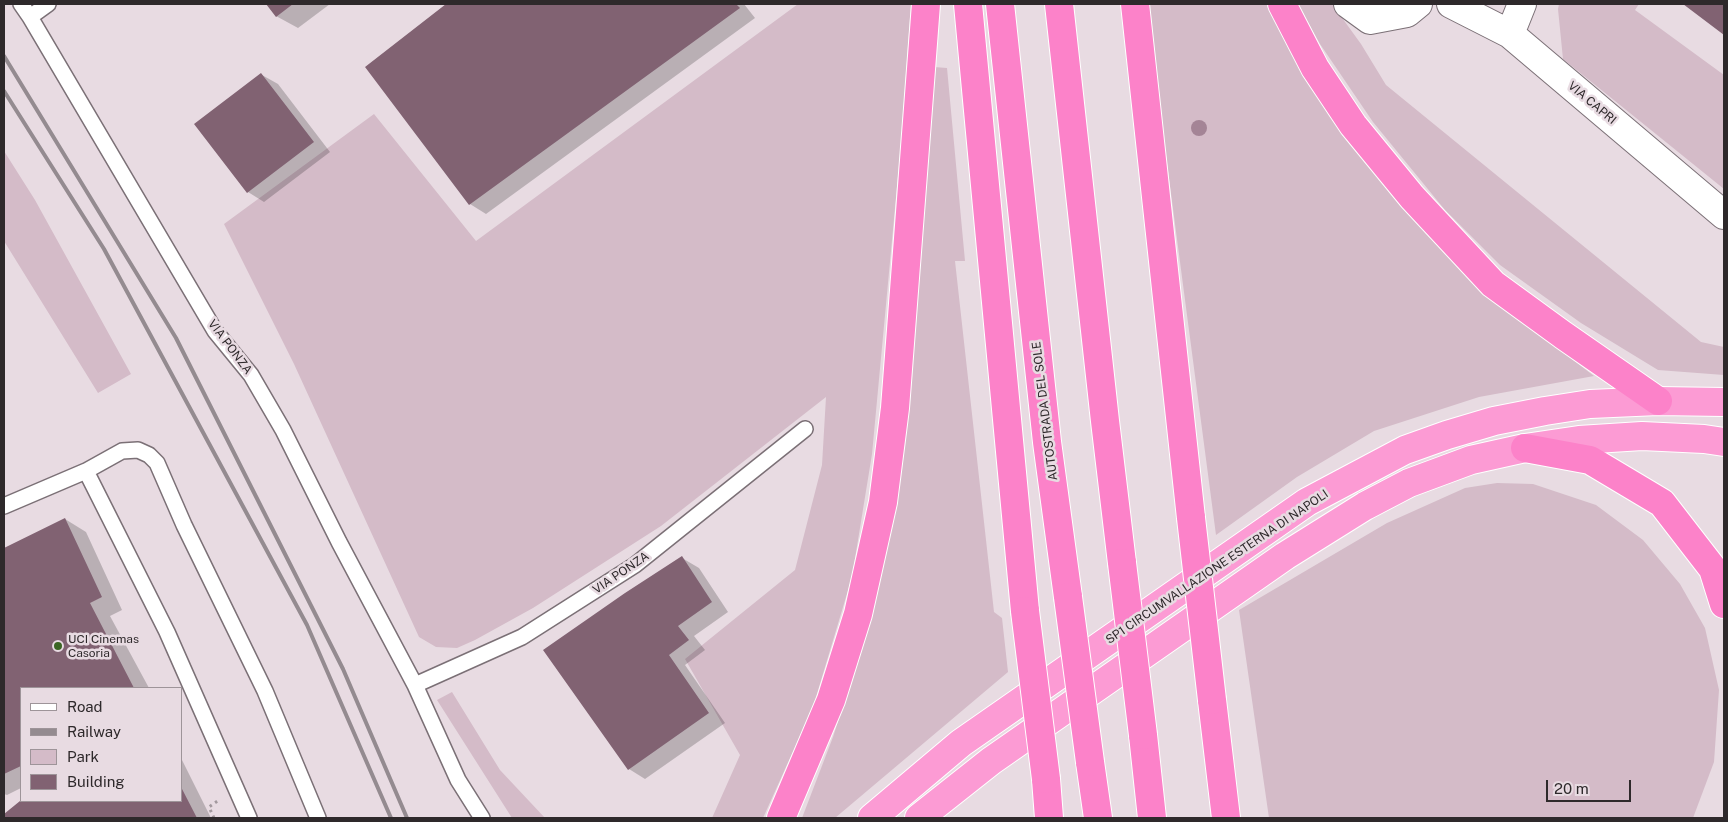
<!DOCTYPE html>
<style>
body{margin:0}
#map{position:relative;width:1728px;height:822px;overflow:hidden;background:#e8dbe2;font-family:"Public Sans",sans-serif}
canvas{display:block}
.frame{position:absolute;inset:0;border:5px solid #2e292b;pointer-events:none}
.legend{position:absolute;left:20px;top:687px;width:162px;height:115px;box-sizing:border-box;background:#e8dbe2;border:1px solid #9e9499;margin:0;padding:6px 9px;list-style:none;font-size:15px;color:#2e292b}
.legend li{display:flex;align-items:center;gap:10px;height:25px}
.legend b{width:25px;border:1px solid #9e9499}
.scale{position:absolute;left:1546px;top:780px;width:85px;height:22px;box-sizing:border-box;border:2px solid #2e292b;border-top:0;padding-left:6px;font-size:15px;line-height:18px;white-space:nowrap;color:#2e292b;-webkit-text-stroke:4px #e8dbe2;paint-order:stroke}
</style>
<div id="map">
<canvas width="1728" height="822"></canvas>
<div class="frame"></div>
<ul class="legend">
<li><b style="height:6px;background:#fff"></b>Road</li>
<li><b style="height:6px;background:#948b90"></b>Railway</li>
<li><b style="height:14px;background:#d4bbc8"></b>Park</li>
<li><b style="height:14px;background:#816272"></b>Building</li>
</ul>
<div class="scale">20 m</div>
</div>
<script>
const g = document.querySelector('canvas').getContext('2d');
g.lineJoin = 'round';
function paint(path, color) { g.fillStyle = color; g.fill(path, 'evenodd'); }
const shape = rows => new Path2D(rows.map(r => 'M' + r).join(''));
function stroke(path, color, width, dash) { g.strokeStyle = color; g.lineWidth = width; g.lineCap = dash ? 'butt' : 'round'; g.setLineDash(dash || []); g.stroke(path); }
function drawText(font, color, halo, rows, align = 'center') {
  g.font = font + ' "Public Sans",sans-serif'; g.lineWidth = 5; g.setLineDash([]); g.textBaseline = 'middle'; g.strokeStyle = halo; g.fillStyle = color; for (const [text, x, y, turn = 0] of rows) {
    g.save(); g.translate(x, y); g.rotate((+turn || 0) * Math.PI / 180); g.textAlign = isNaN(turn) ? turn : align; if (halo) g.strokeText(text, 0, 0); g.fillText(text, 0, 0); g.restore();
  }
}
paint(shape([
 [798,4,911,4,901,144,872,454,852,577,813,707,763,818,712,818,740,755,685,659,795,570,822,465,826,397,661,526,533,608,475,640,457,648,436,647,419,637,294,364,224,224,374,114,476,241],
 [1146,4,1271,4,1490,296,1594,376,1479,397,1374,431,1297,477,1216,535],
 [1298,4,1332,4,1361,44,1386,85,1701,342,1724,347,1724,375,1658,370,1581,323,1500,265,1445,210,1373,122,1320,44],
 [1559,4,1639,4,1635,10,1724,75,1724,189,1563,59,1558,9],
 [934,67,947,68,965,261,955,261,994,612,1002,618,1008,672,835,818,802,818,833,737,856,666,880,580,902,447],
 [4,151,35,200,131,374,98,393,4,241],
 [1497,483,1533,484,1596,505,1643,540,1680,584,1705,628,1719,690,1714,762,1693,818,1269,818,1239,610,1387,523,1465,488],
 [452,692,500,770,545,818,512,818,437,700]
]), '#d4bbc8');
paint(shape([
 [267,4,330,4,298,28,276,16],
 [449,4,744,4,755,18,486,214,470,204,367,67],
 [1685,4,1724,4,1724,34],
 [262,75,278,84,330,152,264,202,248,192],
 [65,519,86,532,122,610,110,616,149,688,21,688,21,788,7,795,4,794,4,549],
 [682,558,699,568,728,612,694,636,705,650,685,665,725,723,645,779,629,769],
 [181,758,211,818,4,818,4,815,22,801,181,801]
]), '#0003');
paint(shape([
 [266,4,293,4,276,17],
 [446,4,736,4,740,8,469,205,365,67],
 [1683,4,1724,4,1724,35],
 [261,73,314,142,247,193,194,124],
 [65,518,102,597,90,603,134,688,21,688,21,766,4,774,4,548],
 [682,556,712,602,678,626,689,640,669,655,709,713,628,770,543,650,625,593],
 [181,787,197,818,4,818,4,814,20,801,181,801]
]), '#816272');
const service = shape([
 [21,4,30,17,215,331,251,375,283,430,339,542,415,685,458,780,482,818],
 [30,17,48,4],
 [86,471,122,451,138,450,149,455,157,463,184,525,265,691,318,818],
 [4,506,86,471,167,632,249,818],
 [415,685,522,637,635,565,805,429]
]);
const minor = shape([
 [1348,4,1370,20,1407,13,1418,4],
 [1451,4,1510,34,1724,215],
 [1510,34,1522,4]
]);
const trunk = shape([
 [872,818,961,743,1307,502,1405,450,1447,435,1494,421,1545,411,1590,404,1658,401,1724,402],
 [919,818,991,761,1285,556,1365,506,1409,483,1471,460,1525,448,1579,440,1642,436,1704,439,1724,442]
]);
const motorway = shape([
 [968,4,1025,611],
 [1000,4,1047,442,1068,597],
 [1059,4,1105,421,1122,563],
 [1135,4,1191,518],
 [1282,4,1315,68,1353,125,1412,197,1493,284,1563,335,1658,401],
 [1525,448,1590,460,1662,503,1713,569,1724,604],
 [1212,700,1226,818],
 [1143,735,1152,818],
 [1090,762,1098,818],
 [1046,779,1049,818],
 [781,818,831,700,858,614,883,502,895,408,926,4]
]);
stroke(service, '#7b7076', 18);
stroke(minor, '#7b7076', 30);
stroke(trunk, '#fff', 30);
stroke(motorway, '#fff', 30);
stroke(shape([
 [214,818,209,807,219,800]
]), '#a3999e', 3, [2.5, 4]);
stroke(service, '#fff', 15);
stroke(minor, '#fff', 28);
stroke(trunk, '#fc9bd4', 28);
stroke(motorway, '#fc82c9', 28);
stroke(shape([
 [4,56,176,338,343,669,407,818],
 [4,91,104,249,307,625,391,818]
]), '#948b90', 4);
const motorwayBridge = shape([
 [1191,518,1212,700],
 [1122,563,1143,735],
 [1068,597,1090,762],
 [1025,611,1046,779]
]);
stroke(motorwayBridge, '#fff', 30, []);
stroke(motorwayBridge, '#fc82c9', 28);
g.fillStyle = '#a48496';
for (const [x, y] of [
 [1199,128]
]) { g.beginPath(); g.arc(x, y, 8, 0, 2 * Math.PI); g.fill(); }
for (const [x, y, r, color] of [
 [58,646,5,"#3b6523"]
]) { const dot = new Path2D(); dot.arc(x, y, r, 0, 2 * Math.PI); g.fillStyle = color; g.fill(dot); stroke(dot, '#e8dbe2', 2); }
drawText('12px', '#2e292b', '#e8dbe2', [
 ["VIA CAPRI",1592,103,40],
 ["VIA PONZA",230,347,53],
 ["AUTOSTRADA DEL SOLE",1045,411,-97],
 ["SP1 CIRCUMVALLAZIONE ESTERNA DI NAPOLI",1217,567,-34],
 ["VIA PONZA",621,573,-34]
]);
drawText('12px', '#2e292b', '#e8dbe2', [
 ["UCI Cinemas",68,639],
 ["Casoria",68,653]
], 'left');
</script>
